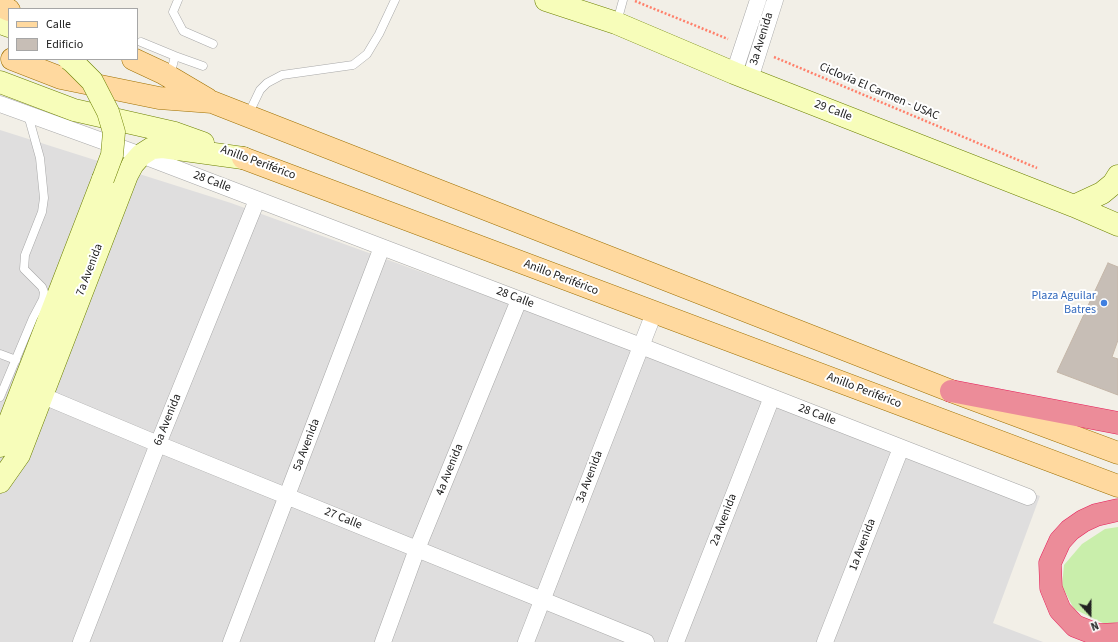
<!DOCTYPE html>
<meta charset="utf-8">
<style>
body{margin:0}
#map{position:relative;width:1118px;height:642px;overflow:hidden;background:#f2efe7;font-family:"Source Sans 3",sans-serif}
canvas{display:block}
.legend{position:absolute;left:8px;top:8px;width:130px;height:52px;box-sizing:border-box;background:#fff;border:1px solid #a6a6a6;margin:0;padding:5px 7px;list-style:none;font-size:12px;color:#212121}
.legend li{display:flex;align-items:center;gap:8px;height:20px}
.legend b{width:20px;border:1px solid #a6a6a6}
.north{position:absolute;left:1070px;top:594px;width:40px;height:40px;-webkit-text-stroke:3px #fff;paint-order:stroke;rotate:159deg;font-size:11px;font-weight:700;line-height:16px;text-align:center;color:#212121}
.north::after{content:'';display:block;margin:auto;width:14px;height:18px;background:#212121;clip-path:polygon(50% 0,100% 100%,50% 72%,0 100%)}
</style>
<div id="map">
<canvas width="1118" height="642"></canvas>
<ul class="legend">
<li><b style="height:5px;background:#ffd99f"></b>Calle</li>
<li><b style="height:11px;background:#c7beb6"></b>Edificio</li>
</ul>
<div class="north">N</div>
</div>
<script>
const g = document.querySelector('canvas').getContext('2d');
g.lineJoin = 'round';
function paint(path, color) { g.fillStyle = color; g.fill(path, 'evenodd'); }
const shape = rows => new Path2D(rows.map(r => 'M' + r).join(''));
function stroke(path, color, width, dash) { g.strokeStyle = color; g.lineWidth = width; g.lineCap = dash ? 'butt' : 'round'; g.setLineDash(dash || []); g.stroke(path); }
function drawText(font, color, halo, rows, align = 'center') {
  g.font = font + ' "Source Sans 3",sans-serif'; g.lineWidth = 4; g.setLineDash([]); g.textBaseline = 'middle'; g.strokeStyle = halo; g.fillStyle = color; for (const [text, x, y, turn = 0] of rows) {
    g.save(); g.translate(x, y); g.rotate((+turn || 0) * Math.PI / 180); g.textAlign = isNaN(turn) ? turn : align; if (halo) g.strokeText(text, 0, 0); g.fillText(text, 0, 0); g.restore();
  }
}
paint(shape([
 [0,130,231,203,1040,496,993,623,1043,642,0,642]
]), '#dfdede');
paint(shape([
 [1118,527,1118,622,1107,625,1074,609,1062,586,1064,565,1082,544,1105,529]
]), '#c9eeab');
const building = shape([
 [1108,263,1118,267,1118,340,1112,357,1118,359,1118,395,1057,372,1108,263]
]);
paint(building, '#c7beb6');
stroke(building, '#c4b6a8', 1);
const lane = shape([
 [178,0,173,12,183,31,213,44],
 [617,22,623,0],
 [141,42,175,56],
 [170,76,175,56,203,66],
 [248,115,260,90,267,83,282,75,353,65,367,54,379,34,395,0],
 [0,354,16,360],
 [0,397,33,318,43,299,44,292,42,287,24,269,25,255,42,212,44,198,40,158,28,115]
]);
const street = shape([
 [734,73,758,0],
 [750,79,775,0],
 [0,104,141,155,641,346,1028,497],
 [41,395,158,444,646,642],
 [81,642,158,444,257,200],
 [231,642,382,247],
 [383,642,417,549,519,300],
 [526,642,654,313],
 [676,642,772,397],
 [825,642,901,448]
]);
const secondary = shape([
 [546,0,616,23,734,73,1074,206,1118,225],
 [0,23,9,26],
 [0,82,74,110,175,133,203,143],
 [1074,206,1102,193,1113,184,1118,176],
 [0,446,103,179],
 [0,482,19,455,127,175,133,164,141,155,152,148,163,147,243,158]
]);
const primary = shape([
 [0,6,9,10],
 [12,59,61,78,159,98,212,102,951,391,1118,453],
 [133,59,163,73,207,99],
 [243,158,1118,486]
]);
const highway = shape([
 [951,391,1118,423],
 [1118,510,1096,515,1083,521,1070,530,1060,541,1050,563,1051,588,1060,610,1075,626,1098,635,1118,634]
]);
stroke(lane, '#a8a8a8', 9);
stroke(street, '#a8a8a8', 17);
stroke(secondary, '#6c8000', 23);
stroke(primary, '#9e7000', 23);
stroke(highway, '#e51f5a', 23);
stroke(shape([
 [635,1,728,39],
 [774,57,1037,168]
]), '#ff806b', 2.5, [2, 2]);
stroke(lane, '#fff', 8);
stroke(street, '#fff', 16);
stroke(secondary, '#f7fdba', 22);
stroke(primary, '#ffd99f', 22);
stroke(highway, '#ec8c99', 22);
const secondaryBridge = shape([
 [69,59,73,62,92,81,108,112,114,132,112,155,103,179]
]);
stroke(secondaryBridge, '#6c8000', 23, []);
stroke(secondaryBridge, '#f7fdba', 22);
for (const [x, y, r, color] of [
 [1104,303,4,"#3f7fe0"]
]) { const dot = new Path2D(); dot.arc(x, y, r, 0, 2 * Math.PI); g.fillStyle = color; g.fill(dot); stroke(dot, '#fff', 1.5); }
drawText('12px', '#212121', '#fff', [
 ["3a Avenida",762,39,-73],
 ["Ciclovía El Carmen - USAC",879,92,23],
 ["29 Calle",833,111,21],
 ["Anillo Periférico",258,163,20],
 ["28 Calle",212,182,21],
 ["7a Avenida",90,270,-69],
 ["Anillo Periférico",561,278,21],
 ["28 Calle",515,298,21],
 ["Anillo Periférico",864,391,21],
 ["28 Calle",817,415,21],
 ["6a Avenida",168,420,-68],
 ["5a Avenida",307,445,-69],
 ["4a Avenida",450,470,-68],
 ["3a Avenida",590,477,-69],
 ["27 Calle",343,519,22],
 ["2a Avenida",724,520,-69],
 ["1a Avenida",863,545,-69]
]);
drawText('12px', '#366cbe', '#fff', [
 ["Plaza Aguilar",1096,296],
 ["Batres",1096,310]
], 'right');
</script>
